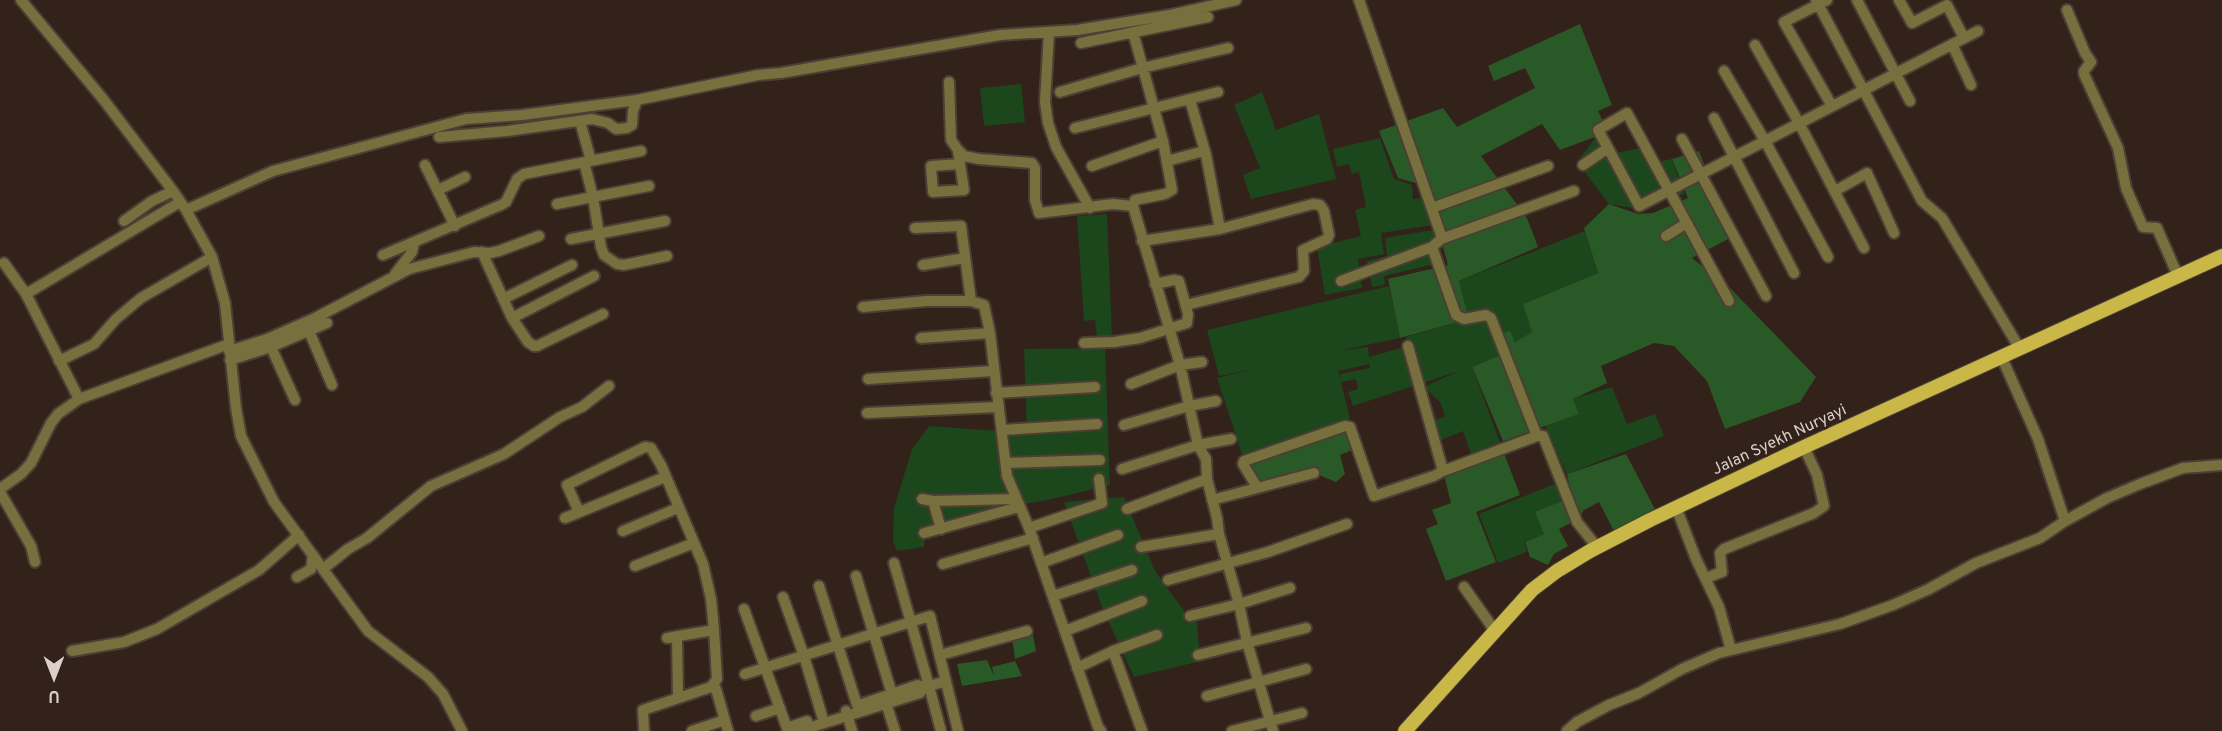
<!DOCTYPE html>
<style>
body{margin:0}
#map{position:relative;width:2222px;height:731px;overflow:hidden;background:#32221a;font-family:Overpass,sans-serif}
canvas{display:block}
.north{position:absolute;left:24px;top:647px;width:60px;height:60px;-webkit-text-stroke:4px #32221a;paint-order:stroke;rotate:180deg;font-size:16px;font-weight:700;line-height:24px;text-align:center;color:#dbd0cb}
.north::after{content:'';display:block;margin:auto;width:21px;height:27px;background:#dbd0cb;clip-path:polygon(50% 0,100% 100%,50% 72%,0 100%)}
</style>
<div id="map">
<canvas width="2222" height="731"></canvas>
<div class="north">U</div>
</div>
<script>
const g = document.querySelector('canvas').getContext('2d');
g.lineJoin = 'round';
function paint(path, color) { g.fillStyle = color; g.fill(path, 'evenodd'); }
const shape = rows => new Path2D(rows.map(r => 'M' + r).join(''));
function stroke(path, color, width, dash) { g.strokeStyle = color; g.lineWidth = width; g.lineCap = dash ? 'butt' : 'round'; g.setLineDash(dash || []); g.stroke(path); }
function drawText(font, color, halo, rows, align = 'center') {
  g.font = font + ' Overpass,sans-serif'; g.lineWidth = 5; g.setLineDash([]); g.textBaseline = 'middle'; g.strokeStyle = halo; g.fillStyle = color; for (const [text, x, y, turn = 0] of rows) {
    g.save(); g.translate(x, y); g.rotate((+turn || 0) * Math.PI / 180); g.textAlign = isNaN(turn) ? turn : align; if (halo) g.strokeText(text, 0, 0); g.fillText(text, 0, 0); g.restore();
  }
}
paint(shape([
 [1021,84,1025,122,984,126,980,88],
 [1262,92,1276,130,1319,114,1336,179,1251,199,1243,175,1260,168,1234,105],
 [1597,136,1610,154,1651,146,1657,162,1672,159,1684,194,1638,209,1609,204,1577,162],
 [1380,138,1394,179,1412,185,1413,199,1427,198,1433,225,1381,233,1384,254,1358,259,1362,288,1325,295,1317,247,1361,236,1355,210,1366,207,1359,172,1352,174,1349,164,1337,167,1333,149],
 [1107,214,1112,337,1097,337,1095,320,1084,321,1077,216],
 [1433,230,1443,262,1384,276,1385,285,1372,287,1367,261,1387,256,1385,238],
 [1585,231,1598,273,1523,304,1533,332,1515,342,1493,336,1498,356,1472,367,1502,448,1472,457,1463,431,1437,442,1431,422,1445,416,1440,402,1424,387,1459,371,1353,406,1348,392,1358,389,1356,379,1341,382,1350,419,1243,457,1217,378,1254,369,1219,376,1207,330,1389,286,1400,338,1343,350,1368,347,1369,357,1408,346,1406,337,1469,319,1459,281],
 [1369,364,1370,368,1340,374,1340,381,1338,368,1339,371],
 [1105,348,1110,485,1052,499,992,510,925,537,924,547,897,551,893,541,894,508,912,449,929,426,1027,433,1024,349],
 [1612,387,1627,424,1655,414,1664,436,1567,474,1545,426,1579,414,1572,399],
 [1565,480,1572,497,1544,534,1524,542,1527,552,1498,563,1479,514],
 [1124,497,1155,571,1187,615,1197,622,1199,647,1194,652,1197,662,1134,677,1104,612,1064,502]
]), '#1c461b');
paint(shape([
 [1580,24,1612,105,1598,111,1608,132,1560,150,1542,124,1481,156,1527,218,1538,247,1459,281,1469,319,1400,338,1388,279,1448,265,1426,186,1398,178,1379,131,1443,108,1457,127,1535,88,1525,68,1494,81,1488,66],
 [1699,151,1732,237,1692,258,1731,289,1816,377,1800,402,1725,429,1707,381,1674,346,1654,343,1601,366,1607,383,1573,399,1579,414,1503,441,1472,367,1498,356,1493,336,1510,331,1515,342,1532,332,1523,304,1598,273,1584,228,1609,204,1638,214,1653,213,1688,198,1672,159],
 [1348,428,1354,449,1340,455,1345,474,1336,482,1314,473,1259,485,1245,463],
 [1502,448,1520,495,1476,512,1496,562,1446,581,1426,529,1438,524,1432,510,1451,503,1443,471],
 [1626,454,1657,513,1615,533,1599,502,1584,510,1578,519,1559,529,1568,546,1554,554,1548,565,1530,557,1525,542,1544,534,1535,512,1572,497,1567,474],
 [1032,630,1036,651,1015,659,1012,637],
 [987,660,994,676,992,667,1015,661,1022,676,962,686,957,664]
]), '#295926');
const minor = shape([
 [21,0,103,99,173,191,186,210,212,257,225,303,236,408,241,436,274,502,368,631,428,677,443,694,462,731],
 [1816,0,1922,201,1942,218,2020,349],
 [1827,0,1784,22,1832,106],
 [1857,0,1910,101],
 [1899,0,1912,23,1947,5,1964,38],
 [2067,10,2085,53,2091,62,2084,71,2084,74,2118,148,2126,188,2143,227,2157,228,2178,276],
 [1049,32,1045,102,1048,123,1056,147,1090,208],
 [1133,32,1163,141,1172,190,1165,194,1135,200,1133,206,1180,365,1198,445,1206,459,1207,479,1217,518,1219,534,1239,604,1247,642,1273,731],
 [1081,43,1208,17],
 [1952,44,1971,85],
 [1755,45,1799,123,1864,248],
 [1724,71,1765,141,1828,257],
 [949,82,951,140,958,150,964,156,979,159,1032,163,1035,168,1035,200,1039,213,1113,204,1133,206],
 [1060,92,1142,68,1228,48],
 [1190,100,1206,155,1220,229],
 [1714,118,1794,273],
 [580,121,591,161],
 [1075,128,1218,92],
 [439,137,507,131,592,119,608,123,616,129,627,128,632,125,633,111,637,100],
 [1682,139,1766,296],
 [1608,148,1598,130,1627,113,1729,301],
 [958,151,964,190,933,192,931,166,960,164],
 [1167,161,1204,151],
 [584,162,593,197,601,247,604,255,617,264,624,265,667,256],
 [425,165,455,226],
 [1583,165,1608,148,1639,206,1978,31],
 [1092,166,1163,141],
 [438,190,465,177],
 [1835,191,1867,173,1894,233],
 [557,204,649,186],
 [1432,208,1548,166],
 [186,210,273,171,466,119,522,115,637,100,758,75,781,73,1000,35,1077,30,1170,15,1236,0],
 [124,221,152,201,173,191],
 [915,228,961,226,971,301],
 [1666,236,1687,223],
 [571,239,665,221],
 [1441,239,1574,191],
 [1142,241,1220,229,1313,204,1320,205,1324,211,1329,235,1327,239,1303,250,1304,271,1299,277,1186,305],
 [1432,247,1456,315,1464,319,1486,315,1491,318,1537,436],
 [482,252,512,318,528,342,534,346,537,346,603,314],
 [383,255,501,205,506,202,517,179,524,174,641,151],
 [4,263,26,294,79,399],
 [923,265,965,258],
 [395,274,412,252,414,243],
 [1341,281,1432,247,1441,239,1441,235,1359,0],
 [26,294,180,202],
 [503,299,572,265],
 [863,307,926,301,971,301,984,305,990,333,1007,476,1029,528,1098,727,1101,731],
 [512,318,594,276],
 [309,331,332,385],
 [921,338,990,333],
 [1084,343,1114,342,1140,338,1187,323,1188,314,1179,281,1174,280,1155,284],
 [271,347,295,400],
 [229,351,267,339,315,318,409,269,474,252,490,253,499,251,539,236],
 [2002,358,2038,439,2065,521],
 [230,360,271,347,327,323],
 [59,361,94,344,116,319,141,298,212,257],
 [868,379,993,371],
 [1131,384,1180,365,1202,362],
 [996,393,1095,387],
 [867,413,998,407],
 [1124,425,1189,406,1216,401],
 [1002,430,1097,424],
 [1006,463,1100,460],
 [1122,469,1198,445,1231,439],
 [1443,471,1537,436,1543,436,1577,522,1597,547],
 [1257,487,1243,464,1244,461,1345,426,1350,427,1374,496,1434,476,1443,471,1408,346],
 [0,489,21,474,31,463,51,423,58,414,79,399,229,344],
 [0,492,31,546,35,562],
 [922,499,933,501,1016,499],
 [1212,500,1314,473],
 [933,501,941,529],
 [1676,507,1696,559,1719,607,1731,650],
 [1127,509,1207,479],
 [579,512,567,485,645,447,651,448,661,465,703,564,711,599,714,630],
 [565,518,665,477],
 [1029,528,1102,503,1099,479],
 [623,531,678,508],
 [924,533,1019,507],
 [1141,547,1219,534],
 [1041,563,1118,535],
 [943,564,1033,538],
 [635,566,694,543],
 [323,569,348,549,367,538,431,486,504,454,560,417,582,407,609,386],
 [856,576,892,694],
 [297,577,311,569,313,555],
 [1706,578,1722,572,1720,553,1724,549,1814,513,1824,506,1817,475,1804,447],
 [1168,580,1268,552,1347,524],
 [819,586,857,705],
 [1464,587,1495,631],
 [1053,596,1132,570],
 [783,597,804,656,822,716],
 [744,609,788,731],
 [1190,616,1239,604,1290,588],
 [1065,631,1142,601],
 [677,636,678,697],
 [72,651,124,642,157,629,259,570,299,535],
 [1113,651,1142,731],
 [940,655,1027,631],
 [1198,655,1306,628],
 [1077,668,1113,651,1157,635],
 [745,674,930,616,958,731],
 [711,687,716,689,728,731],
 [1207,696,1306,669],
 [884,697,895,731],
 [862,704,918,685,924,688],
 [846,711,852,731],
 [756,716,780,708],
 [787,728,807,721],
 [644,731,643,710,711,687,717,679,714,630,667,638],
 [692,731,725,720],
 [799,731,920,693,924,688,929,686,894,563],
 [941,731,929,686,946,681],
 [1232,731,1302,713],
 [1567,731,1577,722,1609,705,1639,693,1682,669,1719,653,1840,624,1893,605,1929,589,1976,563,2040,538,2065,521,2107,498,2140,484,2183,468,2222,465]
]);
const major = shape([
 [1405,731,1532,590,1557,571,1590,551,1650,520,1804,447,2222,256]
]);
stroke(minor, '#4d3e36', 14);
stroke(major, '#4d3e36', 16);
stroke(minor, '#776f3d', 10);
stroke(major, '#c9b747', 14);
drawText('16px', '#dbd0cb', '#32221a', [
 ["Jalan Syekh Nuryayi",1780,441,-25]
]);
</script>
